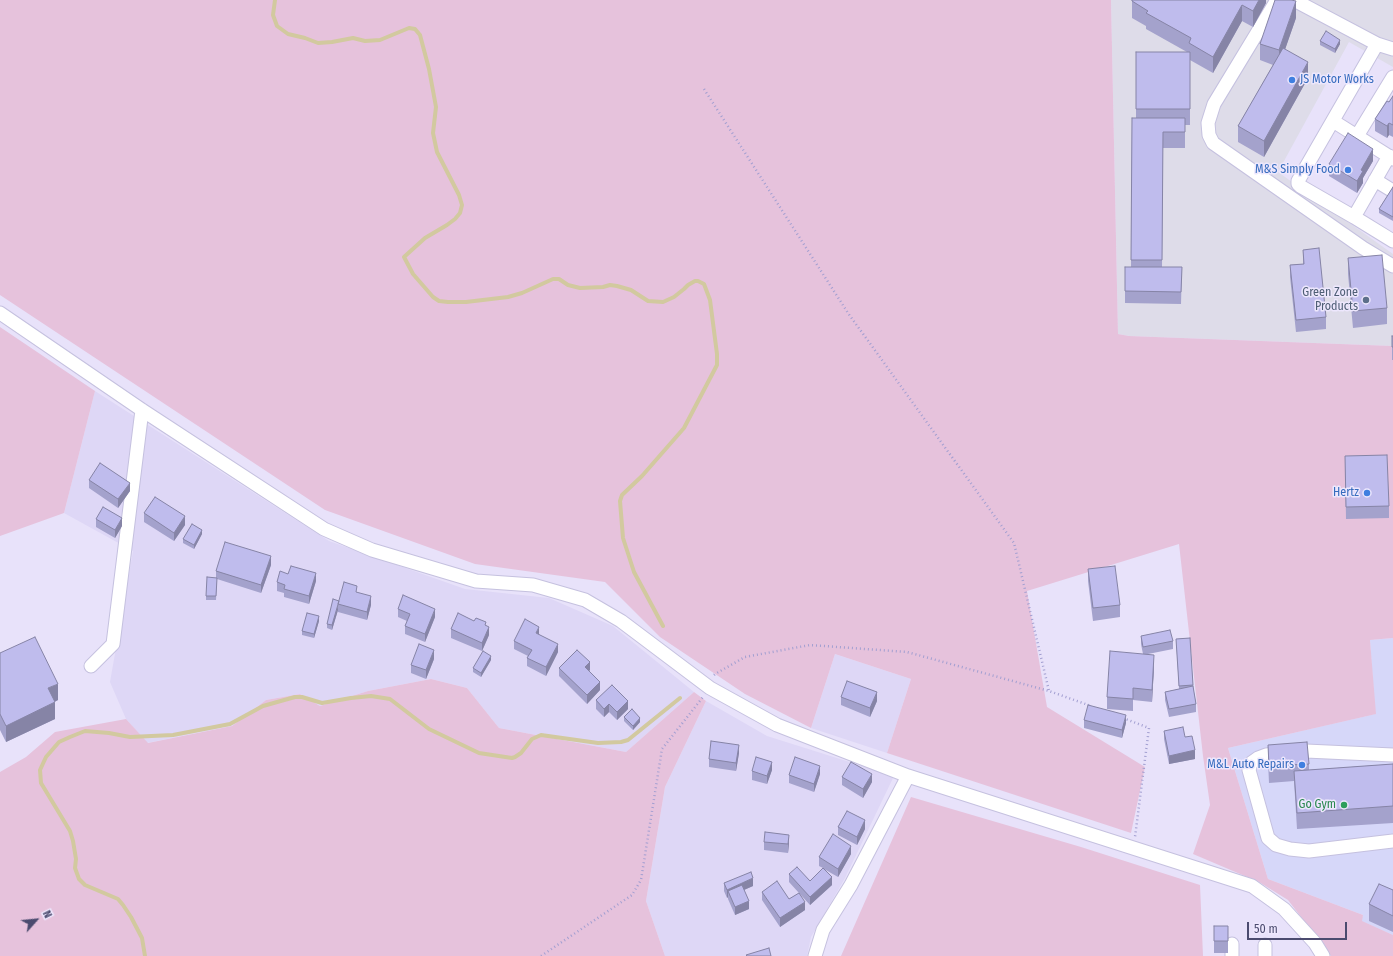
<!DOCTYPE html>
<style>
body{margin:0}
#map{position:relative;width:1393px;height:956px;overflow:hidden;background:#e8e2fa;font-family:"Fira Sans Condensed",sans-serif}
canvas{display:block}
.north{position:absolute;left:16px;top:900px;width:40px;height:40px;-webkit-text-stroke:3px #ede7fd;paint-order:stroke;rotate:63deg;font-size:11px;font-weight:700;line-height:16px;text-align:center;color:#4b4b6f}
.north::after{content:'';display:block;margin:auto;width:14px;height:18px;background:#4b4b6f;clip-path:polygon(50% 0,100% 100%,50% 72%,0 100%)}
.scale{position:absolute;left:1247px;top:922px;width:100px;height:18px;box-sizing:border-box;border:2px solid #4b4b6f;border-top:0;padding-left:5px;font-size:12px;line-height:14px;white-space:nowrap;color:#4b4b6f;-webkit-text-stroke:3px #ede7fd;paint-order:stroke}
</style>
<div id="map">
<canvas width="1393" height="956"></canvas>
<div class="north">N</div>
<div class="scale">50 m</div>
</div>
<script>
const g = document.querySelector('canvas').getContext('2d');
g.lineJoin = 'round';
function paint(path, color) { g.fillStyle = color; g.fill(path, 'evenodd'); }
const shape = rows => new Path2D(rows.map(r => 'M' + r).join(''));
function stroke(path, color, width, dash) { g.strokeStyle = color; g.lineWidth = width; g.lineCap = dash ? 'butt' : 'round'; g.setLineDash(dash || []); g.stroke(path); }
function drawText(font, color, halo, rows, align = 'center') {
  g.font = font + ' "Fira Sans Condensed",sans-serif'; g.lineWidth = 3; g.setLineDash([]); g.textBaseline = 'middle'; g.strokeStyle = halo; g.fillStyle = color; for (const [text, x, y, turn = 0] of rows) {
    g.save(); g.translate(x, y); g.rotate((+turn || 0) * Math.PI / 180); g.textAlign = isNaN(turn) ? turn : align; if (halo) g.strokeText(text, 0, 0); g.fillText(text, 0, 0); g.restore();
  }
}
paint(shape([
 [95,391,329,541,465,589,549,598,613,626,694,692,626,752,499,728,467,688,431,679,368,691,320,706,300,694,266,700,232,726,147,743,126,719,110,682,133,551,64,513],
 [835,654,911,679,887,753,811,728],
 [706,701,767,736,894,776,845,878,811,937,807,956,665,956,646,901,665,787]
]), '#ded7f6');
paint(shape([
 [1393,638,1393,935,1361,921,1363,915,1268,879,1228,748,1375,714,1370,640]
]), '#d6d7f9');
paint(shape([
 [1111,0,1393,0,1393,67,1349,42,1278,172,1393,254,1393,346,1129,336,1118,334]
]), '#dedce9');
paint(shape([
 [0,0,1111,0,1118,334,1129,336,1393,346,1393,638,1370,640,1376,714,1228,748,1268,879,1363,915,1362,921,1393,935,1393,956,1331,956,1288,900,1259,882,1193,854,1210,805,1203,756,1179,544,1027,591,1047,707,1145,767,1131,833,887,753,911,679,835,654,811,728,745,694,660,637,605,582,475,564,325,510,0,295],
 [0,327,95,391,64,513,0,536],
 [431,679,467,688,499,728,626,752,694,692,706,701,665,787,646,901,665,956,0,956,0,772,26,757,55,732,126,719,148,743,232,726,266,700,300,694,320,706,368,691],
 [911,797,1081,847,1200,885,1203,956,841,956]
]), '#e6c2dc');
stroke(shape([
 [275,0,273,15,277,26,288,34,305,38,318,43,332,42,353,38,365,41,380,40,409,28,415,29,420,35,429,69,436,107,433,133,437,152,459,195,462,205,460,213,455,219,447,225,425,238,404,257,413,274,433,297,439,301,448,302,466,302,508,297,522,293,553,279,559,279,568,285,580,288,603,287,610,285,617,286,631,290,648,301,663,302,674,297,684,289,688,285,695,281,698,281,704,284,710,300,717,354,717,365,684,428,642,476,622,495,620,501,623,538,634,572,663,626],
 [145,956,142,938,131,917,123,905,118,899,85,885,79,879,75,868,76,859,73,841,70,831,41,783,40,770,46,757,59,742,70,737,85,731,109,733,130,737,173,735,230,724,263,706,295,697,302,697,322,703,351,698,371,696,390,699,429,729,479,753,512,758,515,757,521,753,532,739,541,735,598,743,621,742,628,740,680,698]
]), '#d2c99f', 4);
const minor = shape([
 [1277,0,1214,104,1208,123,1209,135,1213,143,1363,248,1393,266],
 [1294,0,1377,44,1393,49],
 [1377,44,1298,181,1298,184,1300,186,1354,217,1389,156],
 [1333,121,1393,159],
 [1357,136,1393,77],
 [1375,180,1393,191],
 [1354,217,1393,241],
 [0,313,142,410,324,529,372,550,476,581,533,585,585,600,621,621,710,688,777,725,908,776,1252,886,1284,909,1315,943,1323,956],
 [91,666,113,644,142,410],
 [1393,755,1306,751,1266,755,1258,758,1251,763,1249,770,1268,838,1276,845,1290,849,1309,851,1393,841],
 [1265,945,1265,956],
 [815,956,823,930,851,885,908,776],
 [1232,956,1232,944]
]);
stroke(minor, '#c5c1df', 15);
stroke(shape([
 [704,89,848,313,1014,543,1049,691],
 [714,675,715,674,745,657,810,645,907,652,1049,691,1091,706],
 [1123,718,1149,728,1135,837],
 [541,956,632,895,641,880,662,749,703,697]
]), '#a29fd1', 2.5, [1, 3]);
stroke(minor, '#fff', 13);
paint(shape([
 [1132,0,1266,0,1266,3,1253,27,1242,21,1213,73,1190,60,1190,125,1185,125,1185,148,1163,148,1162,267,1182,267,1181,304,1125,303,1125,267,1131,267,1132,118,1136,118,1136,52,1187,52,1146,29,1146,26,1132,18],
 [1296,18,1285,49,1308,78,1264,157,1238,142,1238,126,1273,65,1260,60,1260,44],
 [1320,41,1340,44,1335,53,1320,45],
 [1393,96,1393,137,1389,135,1387,138,1375,131,1375,119,1389,102],
 [1373,161,1363,178,1363,183,1357,193,1329,176,1329,164],
 [1393,187,1393,221,1379,213,1379,209],
 [1303,250,1326,317,1326,329,1296,332,1290,277,1290,265,1303,264],
 [1348,258,1387,308,1387,324,1353,328,1348,274],
 [1392,336,1393,336,1393,360,1392,360],
 [1345,456,1389,506,1389,518,1346,519],
 [89,480,130,491,118,508,89,488],
 [144,513,185,525,174,541,144,522],
 [96,519,122,526,115,538,96,527],
 [202,534,194,549,183,543,183,539],
 [271,565,261,593,217,579,216,600,206,600,206,596,216,578,216,571],
 [1088,569,1120,605,1120,617,1093,621,1088,581],
 [316,581,309,604,284,597,284,593,277,591,277,582],
 [339,601,371,605,367,620,338,612,338,610,332,630,327,628,327,624],
 [398,609,435,617,425,642,405,634,405,626,407,621,398,617],
 [319,621,314,638,302,635,302,631],
 [486,625,489,635,482,651,451,638,451,629],
 [539,634,558,652,546,676,527,666,527,658,528,656,514,649,514,641],
 [1141,636,1173,641,1173,649,1148,654,1154,667,1152,702,1133,700,1133,711,1107,709,1107,697,1143,654,1141,644],
 [1190,638,1193,686,1196,704,1196,712,1169,717,1165,700,1165,692,1179,689,1176,639],
 [0,653,58,700,54,702,55,719,6,742,0,730],
 [434,659,426,679,411,673,411,665],
 [491,660,481,677,473,672,473,668],
 [559,668,590,670,589,671,600,690,587,704,559,676],
 [841,697,877,701,870,717,841,705],
 [596,700,628,709,617,720,609,712,604,717,596,709],
 [624,717,640,722,633,730,624,721],
 [1084,720,1126,723,1122,738,1084,728],
 [1164,731,1185,737,1195,759,1169,764,1164,739],
 [1268,745,1309,764,1309,770,1393,764,1393,823,1297,829,1294,781,1269,783,1268,761],
 [739,753,736,771,709,767,709,759],
 [772,770,767,784,752,780,752,771],
 [820,774,814,792,789,783,789,775],
 [842,777,872,782,863,798,842,785],
 [838,827,865,829,857,845,838,835],
 [764,842,789,843,788,853,764,850],
 [851,854,838,877,824,869,832,885,810,905,800,894,805,910,780,927,762,900,762,892,789,899,799,893,789,882,789,874,810,881,823,868,819,866,819,857],
 [724,883,753,886,744,890,749,909,735,915,728,899,728,897,727,898,724,891],
 [1393,890,1393,932,1369,921,1369,904],
 [1214,926,1228,926,1228,953,1214,953]
]), '#a4a2cc');
paint(shape([
 [1259,0,1266,0,1266,3,1253,27,1253,11],
 [1296,1,1296,18,1279,67,1279,50],
 [1242,5,1242,21,1213,73,1213,57],
 [1340,40,1340,44,1335,53,1335,49],
 [1308,62,1308,78,1264,157,1264,141],
 [1389,123,1389,135,1387,138,1387,126],
 [1373,149,1373,161,1363,178,1363,183,1357,193,1357,181,1361,170],
 [130,483,130,491,118,508,118,499],
 [185,516,185,525,174,541,174,533],
 [122,518,122,526,115,538,115,530],
 [202,530,202,534,194,549,194,545],
 [271,556,271,565,261,593,261,585],
 [316,573,316,581,309,604,309,596],
 [371,596,371,605,367,620,367,612],
 [338,606,338,610,332,630,332,625],
 [435,609,435,617,425,642,425,634],
 [319,616,319,621,314,638,314,634],
 [489,627,489,635,482,651,482,643],
 [539,627,539,635,536,633],
 [558,644,558,652,546,676,546,667],
 [434,650,434,659,426,679,426,670],
 [1154,655,1154,667,1152,702,1152,690],
 [491,656,491,660,481,677,481,673],
 [590,662,590,670,585,675,585,667],
 [600,682,600,690,587,704,587,695],
 [58,684,58,700,48,705,48,688],
 [877,692,877,701,870,717,870,708],
 [628,701,628,709,617,720,617,712],
 [55,702,55,719,6,742,6,726],
 [609,704,609,712,604,717,604,709],
 [1126,715,1126,723,1122,738,1122,730],
 [640,718,640,722,633,730,633,726],
 [739,745,739,753,736,771,736,763],
 [1195,750,1195,759,1169,764,1169,756],
 [772,762,772,770,767,784,767,776],
 [820,766,820,774,814,792,814,784],
 [872,774,872,782,863,798,863,789],
 [865,820,865,829,857,845,857,837],
 [789,835,789,843,788,853,788,844],
 [851,846,851,854,838,877,838,869],
 [832,877,832,885,810,905,810,897],
 [753,878,753,886,730,896,728,891,728,897,727,898,727,890],
 [749,901,749,909,735,915,735,907],
 [805,902,805,910,780,927,780,918]
]), '#8684a6');
const building = shape([
 [1132,0,1259,0,1253,11,1242,5,1213,57,1189,43,1191,38,1146,13,1148,11,1132,1,1132,0],
 [1275,0,1291,0,1296,1,1279,50,1260,44,1275,0],
 [1326,31,1340,40,1335,49,1320,41,1326,31],
 [1283,48,1308,62,1264,141,1238,126,1283,48],
 [1136,52,1190,52,1190,109,1136,109,1136,52],
 [1393,96,1393,125,1389,123,1387,126,1375,119,1387,101,1389,102,1393,96],
 [1132,118,1185,118,1185,132,1163,132,1162,260,1131,260,1132,118],
 [1348,133,1373,149,1361,170,1363,171,1357,181,1329,164,1348,133],
 [1393,187,1393,217,1379,209,1393,187],
 [1319,248,1326,317,1296,320,1290,265,1304,264,1303,250,1319,248],
 [1382,255,1387,308,1353,311,1348,258,1382,255],
 [1125,267,1182,267,1181,292,1125,291,1125,267],
 [1392,336,1393,336,1393,347,1392,347,1392,336],
 [1387,455,1389,506,1346,507,1345,456,1387,455],
 [100,463,130,483,118,499,89,480,100,463],
 [155,497,185,516,174,533,144,513,155,497],
 [103,507,122,518,115,530,96,519,103,507],
 [192,524,202,530,194,545,183,539,192,524],
 [225,542,271,556,261,585,216,571,225,542],
 [291,566,316,573,309,596,284,589,285,585,277,582,280,571,288,574,291,566],
 [1115,566,1120,605,1093,608,1088,569,1115,566],
 [207,577,217,578,216,596,206,596,207,577],
 [344,582,357,586,356,592,371,596,367,612,338,604,344,582],
 [403,595,435,609,425,634,405,626,410,614,398,609,403,595],
 [333,599,339,601,332,625,327,624,333,599],
 [307,613,319,616,314,634,302,631,307,613],
 [458,613,474,621,476,618,486,622,485,625,489,627,482,643,451,629,458,613],
 [525,619,539,627,536,633,558,644,546,667,527,658,532,650,514,641,525,619],
 [1170,630,1173,641,1143,647,1141,636,1170,630],
 [35,637,58,684,48,688,55,702,6,726,0,714,0,653,35,637],
 [1190,638,1193,685,1179,686,1176,639,1190,638],
 [419,644,434,650,426,670,411,665,419,644],
 [577,650,590,662,585,667,600,682,587,695,559,668,577,650],
 [483,651,491,656,481,673,473,668,483,651],
 [1110,651,1154,655,1152,690,1133,688,1133,699,1107,697,1110,651],
 [847,681,877,692,870,708,841,697,847,681],
 [612,685,628,701,617,712,609,704,604,709,596,700,612,685],
 [1193,686,1196,704,1169,709,1165,692,1193,686],
 [1088,705,1126,715,1122,730,1084,720,1088,705],
 [632,709,640,718,633,726,624,717,632,709],
 [1183,727,1185,737,1192,736,1195,750,1169,756,1164,731,1183,727],
 [711,741,739,745,736,763,709,759,711,741],
 [1307,742,1309,764,1269,766,1268,745,1307,742],
 [756,757,772,762,767,776,752,771,756,757],
 [795,757,820,766,814,784,789,775,795,757],
 [851,762,872,774,863,789,842,777,851,762],
 [1393,764,1393,806,1297,813,1294,771,1393,764],
 [847,811,865,820,857,837,838,827,847,811],
 [765,832,789,835,788,844,764,842,765,832],
 [833,834,851,846,838,869,819,857,833,834],
 [797,867,810,881,823,868,832,877,810,897,789,874,797,867],
 [751,872,753,878,727,890,724,883,751,872],
 [777,881,789,899,799,893,805,902,780,918,762,892,777,881],
 [1379,884,1393,890,1393,916,1369,904,1379,884],
 [742,885,749,901,735,907,728,891,742,885],
 [1214,926,1228,926,1228,941,1214,941,1214,926],
 [769,948,771,956,747,956,746,955,769,948]
]);
paint(building, '#bfbced');
stroke(building, '#8684a6', 1);
for (const [x, y, r, color] of [
 [1292,80,4,"#3f7fe0"],
 [1348,170,4,"#3f7fe0"],
 [1366,300,4,"#5c6f8a"],
 [1367,493,4,"#3f7fe0"],
 [1302,765,4,"#3f7fe0"],
 [1344,805,4,"#2e9e5b"]
]) { const dot = new Path2D(); dot.arc(x, y, r, 0, 2 * Math.PI); g.fillStyle = color; g.fill(dot); stroke(dot, '#ede7fd', 1.5); }
drawText('12px', '#366cbe', '#ede7fd', [
 ["JS Motor Works",1300,80,"left"],
 ["M&S Simply Food",1340,170],
 ["Hertz",1359,493],
 ["M&L Auto Repairs",1294,765]
], 'right');
drawText('12px', '#4e5e75', '#ede7fd', [
 ["Green Zone",1358,293],
 ["Products",1358,307]
], 'right');
drawText('12px', '#27864d', '#ede7fd', [
 ["Go Gym",1336,805]
], 'right');
</script>
